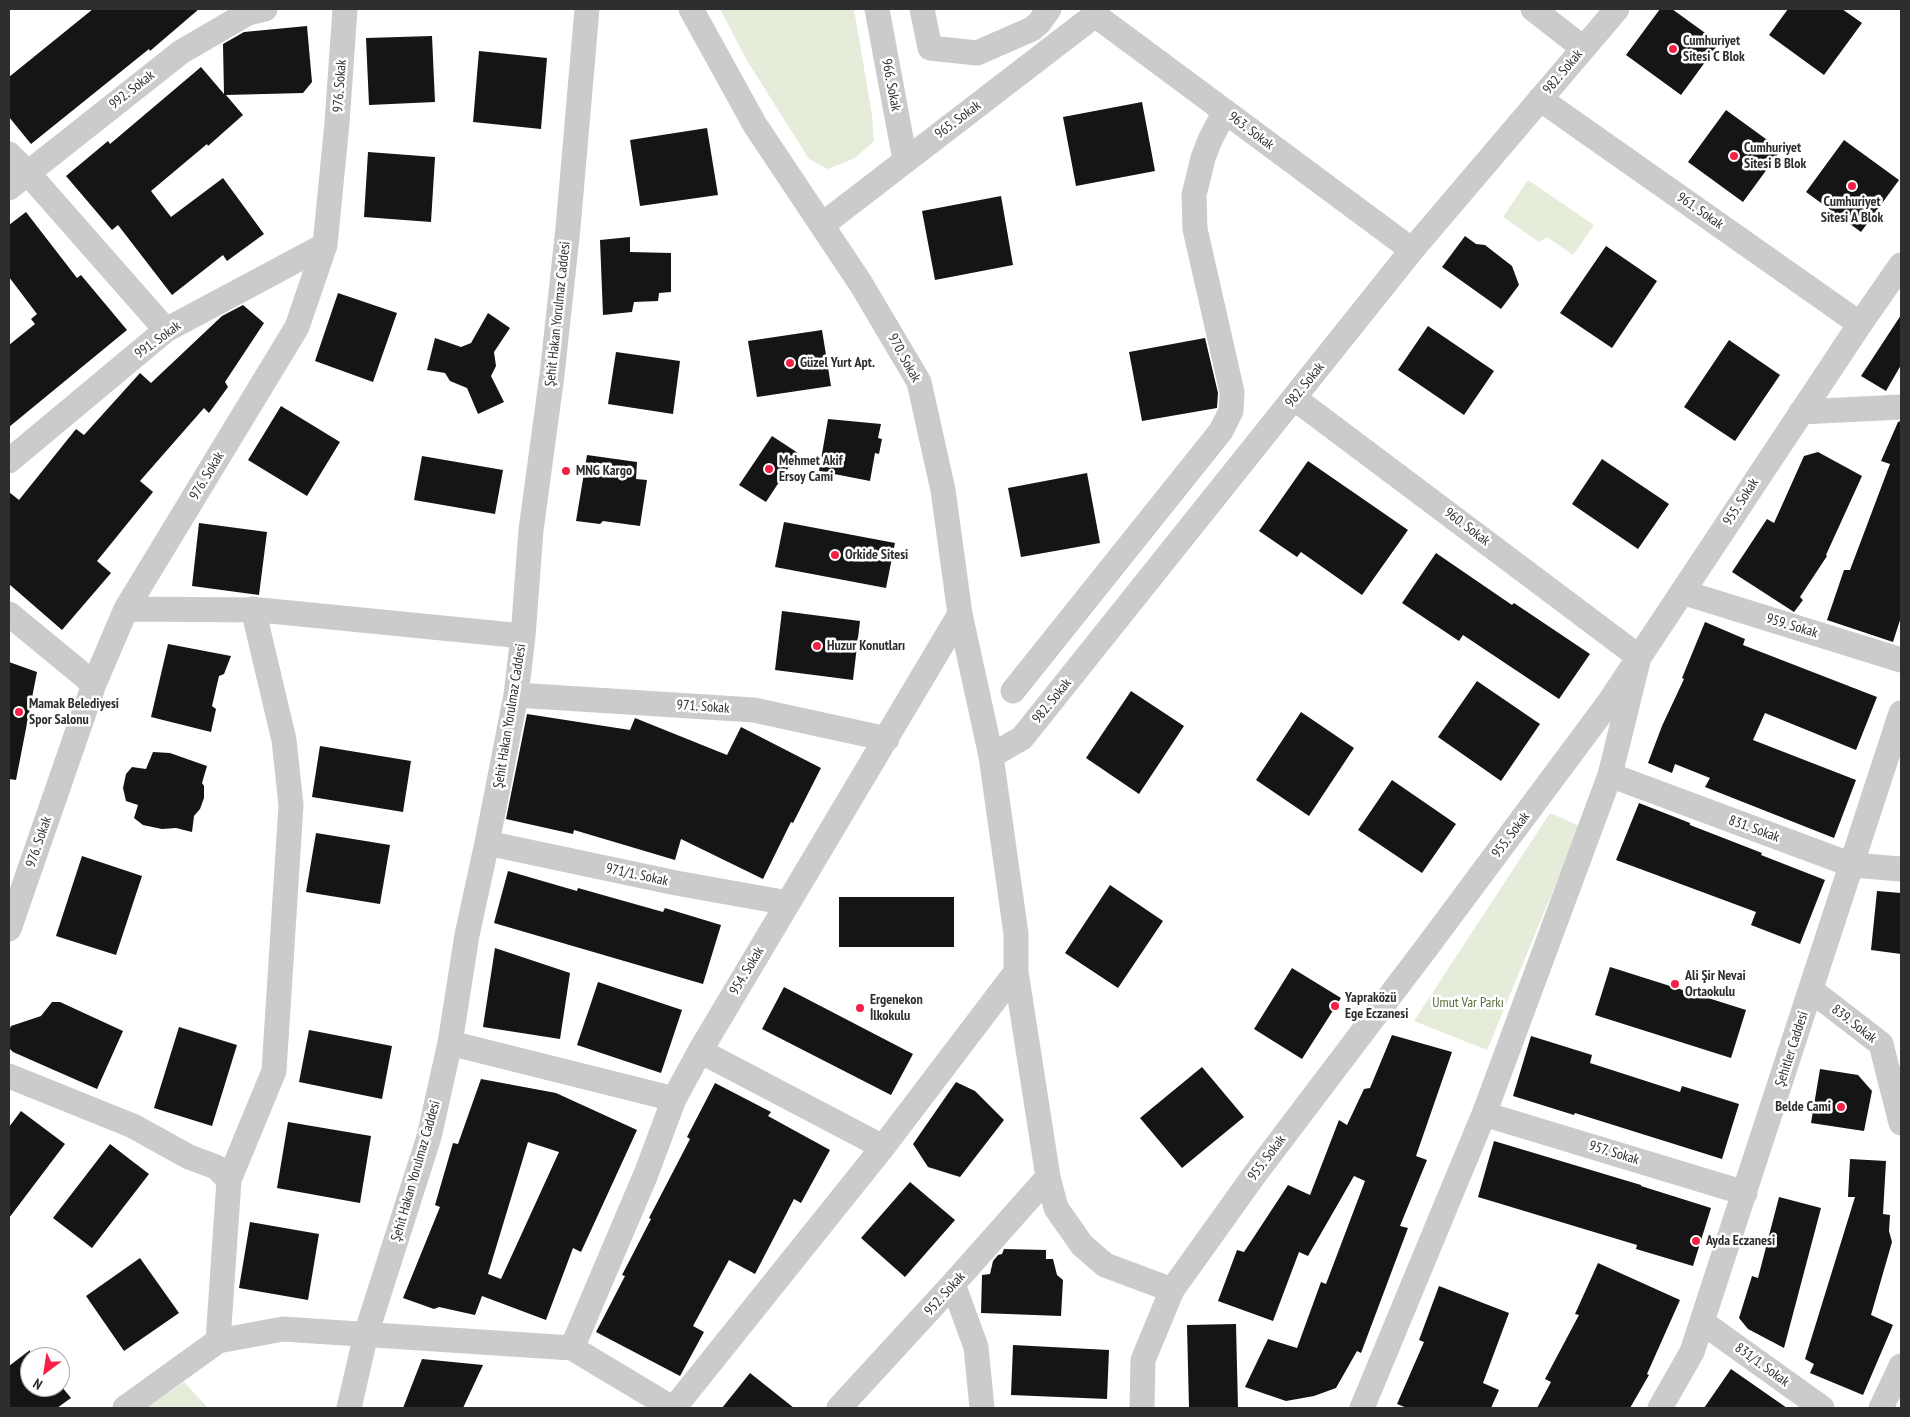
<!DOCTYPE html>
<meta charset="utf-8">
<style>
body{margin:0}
#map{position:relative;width:1910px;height:1417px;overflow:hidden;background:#fff;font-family:"PT Sans Narrow",sans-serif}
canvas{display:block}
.frame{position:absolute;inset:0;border:10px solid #2e2e2e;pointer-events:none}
.north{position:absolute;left:20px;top:1347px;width:50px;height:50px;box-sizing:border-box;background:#fff;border:1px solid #ababab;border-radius:50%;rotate:211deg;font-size:14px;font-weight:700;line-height:20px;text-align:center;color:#2e2e2e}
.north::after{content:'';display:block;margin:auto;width:18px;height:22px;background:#f42045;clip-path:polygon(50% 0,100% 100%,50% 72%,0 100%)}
</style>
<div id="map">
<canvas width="1910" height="1417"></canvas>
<div class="frame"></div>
<div class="north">N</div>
</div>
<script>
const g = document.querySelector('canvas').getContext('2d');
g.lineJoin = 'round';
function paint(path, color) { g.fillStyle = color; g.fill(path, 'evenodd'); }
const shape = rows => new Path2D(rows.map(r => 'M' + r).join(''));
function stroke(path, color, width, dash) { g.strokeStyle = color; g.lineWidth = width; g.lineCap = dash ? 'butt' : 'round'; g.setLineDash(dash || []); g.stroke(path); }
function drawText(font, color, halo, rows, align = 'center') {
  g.font = font + ' "PT Sans Narrow",sans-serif'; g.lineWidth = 5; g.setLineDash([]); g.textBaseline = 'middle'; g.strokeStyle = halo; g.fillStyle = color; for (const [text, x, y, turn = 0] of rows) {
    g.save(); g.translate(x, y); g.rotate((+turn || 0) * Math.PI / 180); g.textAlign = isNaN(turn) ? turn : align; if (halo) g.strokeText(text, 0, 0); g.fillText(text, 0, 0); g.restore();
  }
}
paint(shape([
 [720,9,854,9,872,115,874,141,855,158,828,169,809,159,746,59],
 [1528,180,1594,225,1573,255,1547,237,1539,242,1503,217],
 [1550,813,1580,826,1487,1050,1414,1021],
 [184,1382,208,1408,145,1408]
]), '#e6ecda');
paint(shape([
 [93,9,199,9,150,51,149,49,31,144,9,117,9,77],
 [1660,9,1672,9,1719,43,1681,95,1626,55],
 [1788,9,1842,9,1862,23,1824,75,1769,35],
 [307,26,312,82,303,93,226,95,243,115,208,146,207,144,151,191,171,217,223,178,264,234,227,261,223,255,172,295,118,225,112,230,66,176,108,141,110,144,201,67,224,94,223,44,244,32],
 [432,36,435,102,369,105,366,38],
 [479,51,547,58,541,129,473,122],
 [1142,102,1155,171,1076,186,1063,117],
 [1726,110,1781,150,1743,202,1688,162],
 [707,128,718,195,640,206,630,140],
 [1844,140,1899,180,1861,232,1806,192],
 [368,152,435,157,431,222,364,217],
 [1001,196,1013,265,935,280,922,211],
 [26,212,77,278,81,275,127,330,9,427,9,345,35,324,31,319,37,314,9,277,9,225],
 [1465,236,1476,244,1485,245,1512,266,1519,285,1501,309,1442,267],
 [630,237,630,252,671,253,671,292,659,293,658,301,634,302,632,312,603,315,600,240],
 [1606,246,1657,281,1612,348,1560,313],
 [338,293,397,313,373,382,315,361],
 [243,305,264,323,225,382,228,387,209,413,204,408,140,481,153,492,97,561,111,573,62,630,9,584,9,492,19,500,76,429,84,435,140,373,151,383,222,316],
 [488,313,510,328,494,352,496,366,491,376,504,402,478,414,467,388,450,381,445,373,427,370,435,338,461,347,471,343],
 [1901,315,1901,365,1886,391,1861,376],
 [1428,326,1494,371,1464,415,1398,370],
 [822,330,831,386,757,397,748,341],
 [1205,338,1218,393,1217,408,1142,421,1129,352],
 [1729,340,1780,375,1735,441,1684,407],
 [616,352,680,361,673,414,608,404],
 [281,406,340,442,307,496,248,460],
 [828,419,881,424,878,438,882,439,879,454,875,453,870,481,819,471],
 [1901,421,1901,617,1893,642,1827,620,1844,570,1850,570,1890,464,1881,461,1898,422],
 [772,436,798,453,766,502,739,485],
 [1818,452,1862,476,1826,555,1827,556,1800,597,1803,600,1794,612,1732,572,1767,519,1774,523,1804,456],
 [587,455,637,462,636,479,647,480,640,526,603,521,600,524,576,521],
 [422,456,503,470,495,514,414,500],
 [1602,459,1669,504,1638,549,1572,504],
 [1308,461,1408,530,1362,595,1301,552,1297,557,1259,531],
 [1087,473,1100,543,1021,557,1008,488],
 [784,522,895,543,886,588,775,567],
 [199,523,267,532,259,595,192,586],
 [1436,553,1512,605,1514,603,1590,654,1559,699,1463,635,1459,641,1402,603],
 [782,611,860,621,853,680,775,670],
 [1705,622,1745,639,1743,645,1877,697,1856,750,1765,713,1753,740,1856,780,1834,838,1705,787,1710,778,1675,764,1672,773,1648,763,1662,726,1684,679,1682,678],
 [168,644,231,656,224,674,219,676,212,706,216,709,211,732,151,717],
 [9,662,37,672,16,780,9,779],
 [1477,681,1540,724,1501,781,1438,737],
 [1131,691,1184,726,1139,794,1086,758],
 [1301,712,1354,748,1309,816,1256,780],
 [527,714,630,730,635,718,727,755,741,727,821,768,793,823,791,822,763,879,681,839,675,860,574,830,573,834,506,819],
 [320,746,411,761,403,812,312,797],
 [153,752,170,753,207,766,202,783,204,786,204,798,200,809,194,816,192,832,176,828,162,829,143,825,134,818,138,805,126,801,123,788,126,774,132,767,146,769],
 [1392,780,1456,824,1422,873,1358,830],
 [1639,803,1690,823,1690,825,1762,853,1761,855,1825,880,1800,944,1751,925,1756,912,1616,860],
 [316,833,390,845,380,904,306,892],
 [82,856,142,876,116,955,56,936],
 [508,871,577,891,578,888,663,912,665,908,721,925,703,984,494,923],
 [1110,885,1163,921,1118,988,1065,953],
 [1877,891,1901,893,1901,954,1871,950],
 [839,897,954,897,954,947,839,947],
 [495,948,570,973,560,1039,483,1027],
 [1610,967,1746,1010,1731,1058,1595,1015],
 [1292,968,1341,998,1302,1059,1254,1029],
 [598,982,682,1010,661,1073,577,1045],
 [784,987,913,1054,891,1095,762,1029],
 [52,1002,60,1002,123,1031,97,1089,13,1052,9,1048,9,1031,11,1026,41,1016],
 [179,1027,237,1045,212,1126,154,1108],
 [309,1030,392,1046,382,1099,299,1082],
 [1392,1035,1452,1052,1416,1156,1427,1160,1400,1226,1408,1228,1361,1353,1357,1351,1336,1388,1314,1396,1286,1401,1245,1387,1268,1339,1297,1348,1321,1282,1326,1284,1365,1181,1354,1176,1308,1256,1299,1252,1273,1321,1218,1301,1237,1250,1244,1252,1288,1185,1310,1195,1339,1120,1347,1125,1364,1089,1370,1088],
 [1531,1036,1592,1055,1590,1063,1680,1092,1682,1086,1739,1104,1722,1159,1575,1113,1574,1115,1513,1096],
 [1202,1067,1244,1117,1182,1168,1140,1118],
 [1820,1069,1858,1075,1872,1091,1864,1131,1811,1123],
 [481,1079,556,1093,637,1130,581,1252,573,1248,546,1320,482,1296,475,1315,439,1307,434,1309,403,1298,440,1207,435,1205,453,1143,458,1144],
 [528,1142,559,1152,501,1279,488,1274],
 [956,1082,975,1091,1004,1120,960,1177,928,1167,913,1144],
 [715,1083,771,1112,768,1116,830,1150,801,1203,794,1199,755,1274,729,1260,693,1326,704,1332,680,1376,596,1332,625,1276,622,1275,651,1219,649,1218,690,1139,687,1137],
 [21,1111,65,1144,9,1218,9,1127],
 [288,1122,371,1136,360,1203,277,1188],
 [1494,1141,1641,1185,1641,1186,1711,1208,1693,1266,1636,1249,1637,1245,1478,1197],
 [110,1144,149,1174,92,1248,53,1218],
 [1850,1159,1886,1161,1883,1214,1890,1215,1889,1231,1892,1242,1871,1315,1893,1325,1863,1395,1810,1373,1814,1364,1805,1359,1855,1197,1848,1197],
 [910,1182,955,1220,905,1277,861,1238],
 [1779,1197,1821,1208,1784,1348,1748,1329,1739,1318,1752,1276,1758,1278],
 [250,1222,319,1234,308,1300,239,1288],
 [1004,1249,1046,1250,1046,1259,1053,1259,1057,1275,1063,1280,1061,1316,981,1313,982,1275,990,1274,993,1261,998,1255,1002,1254],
 [140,1258,179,1313,124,1351,86,1296],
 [1598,1263,1680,1300,1647,1374,1649,1375,1630,1408,1537,1408,1551,1382,1545,1379,1579,1315,1575,1314],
 [1439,1286,1509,1313,1483,1383,1499,1390,1491,1408,1407,1408,1397,1404,1424,1342,1419,1340],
 [1236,1324,1238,1408,1189,1408,1187,1325],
 [1013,1345,1109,1350,1107,1399,1011,1395],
 [30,1350,30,1387,62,1387,71,1398,57,1408,9,1408,9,1366],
 [422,1359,483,1365,463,1408,403,1408],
 [1731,1369,1787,1408,1704,1408],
 [750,1373,794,1408,722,1408]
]), '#151515');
stroke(shape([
 [691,9,755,125,861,284,919,382,943,490,960,614,991,756,1016,934,1016,972,1048,1177,1056,1208,1082,1245,1105,1265,1172,1290],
 [877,9,905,160],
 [922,9,930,48,977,53,1032,29,1039,23,1049,9],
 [1094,9,1095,15,1412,250],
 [1533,9,1583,48],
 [1540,99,1860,324],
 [9,154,27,172,166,330],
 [9,188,181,52,248,13,265,9],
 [822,225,1095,15],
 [1294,398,1639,657,1610,775,1484,1114,1362,1408],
 [1801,412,1901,407],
 [9,461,166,330,325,245],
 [1682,592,1901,660],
 [126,609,260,610,523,636],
 [9,614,94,684],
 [1013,691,1221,431,1231,411,1232,392,1195,229,1194,195,1203,158,1210,140,1225,111],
 [516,695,754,710,887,739],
 [991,756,1022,738,1412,250,1617,9],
 [1610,775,1852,865,1901,869],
 [487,843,676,883,788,903],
 [9,929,94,684,126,609,297,327,325,245,337,123,345,9],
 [1811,990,1881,1044,1901,1123],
 [450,1043,674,1099],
 [700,1051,883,1147],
 [9,1076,133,1126,189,1157,216,1167,229,1180,218,1341,283,1329,572,1348,672,1408],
 [1484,1114,1745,1193],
 [229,1180,274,1071,291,805,284,740,253,609],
 [953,1284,976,1347,982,1408],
 [1702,1322,1822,1408],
 [572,1348,646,1174,674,1099,700,1051,960,614],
 [125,1408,218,1341],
 [349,1408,366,1334,429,1137,450,1043,467,935,487,843,516,695,523,636,531,530,552,375,568,228,587,9],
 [674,1408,883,1147,1016,972],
 [839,1408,953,1284,1048,1177],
 [1142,1408,1143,1360,1172,1290,1255,1174,1430,943,1610,701,1860,324,1901,265],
 [1660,1408,1692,1352,1901,713],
 [1881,1408,1901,1366]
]), '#cbcbcb', 25);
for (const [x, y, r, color] of [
 [1673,49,5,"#f42045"],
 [1734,156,5,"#f42045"],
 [1852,186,5,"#f42045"],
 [790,363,5,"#f42045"],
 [769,469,5,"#f42045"],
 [566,471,5,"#f42045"],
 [835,555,5,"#f42045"],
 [817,646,5,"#f42045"],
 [19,712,5,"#f42045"],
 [1675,984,5,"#f42045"],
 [1335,1006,5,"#f42045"],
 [860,1008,5,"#f42045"],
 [1841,1107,5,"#f42045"],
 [1696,1241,5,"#f42045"]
]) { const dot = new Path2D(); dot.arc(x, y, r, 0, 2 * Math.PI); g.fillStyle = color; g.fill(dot); stroke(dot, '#fff', 2); }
drawText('bold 14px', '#2e2e2e', '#fff', [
 ["Cumhuriyet",1683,41],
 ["Sitesi C Blok",1683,57],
 ["Cumhuriyet",1744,148],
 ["Sitesi B Blok",1744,164],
 ["Cumhuriyet",1852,202,"center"],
 ["Sitesi A Blok",1852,218,"center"],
 ["Güzel Yurt Apt.",800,363],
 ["Mehmet Akif",779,461],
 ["Ersoy Cami",779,477],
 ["MNG Kargo",576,471],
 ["Orkide Sitesi",845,555],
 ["Huzur Konutları",827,646],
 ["Mamak Belediyesi",29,704],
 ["Spor Salonu",29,720],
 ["Ali Şir Nevai",1685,976],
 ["Ortaokulu",1685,992],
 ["Yapraközü",1345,998],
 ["Ege Eczanesi",1345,1014],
 ["Ergenekon",870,1000],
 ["İlkokulu",870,1016],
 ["Belde Cami",1831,1107,"right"],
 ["Ayda Eczanesi",1706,1241]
], 'left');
drawText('14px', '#2e2e2e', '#fff', [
 ["982. Sokak",1563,72,-50],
 ["966. Sokak",891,85,79],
 ["976. Sokak",340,86,-86],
 ["992. Sokak",132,90,-38],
 ["965. Sokak",958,120,-37],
 ["963. Sokak",1251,131,37],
 ["961. Sokak",1700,211,35],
 ["Şehit Hakan Yorulmaz Caddesi",558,314,-84],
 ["991. Sokak",158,340,-36],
 ["970. Sokak",904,358,61],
 ["982. Sokak",1305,385,-51],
 ["976. Sokak",207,476,-59],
 ["955. Sokak",1741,502,-57],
 ["960. Sokak",1467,527,37],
 ["959. Sokak",1792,626,17],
 ["982. Sokak",1052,701,-51],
 ["971. Sokak",703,707,4],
 ["Şehit Hakan Yorulmaz Caddesi",510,716,-81],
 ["831. Sokak",1754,829,20],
 ["955. Sokak",1511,835,-53],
 ["976. Sokak",39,842,-71],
 ["971/1. Sokak",637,875,12],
 ["954. Sokak",747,971,-59],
 ["839. Sokak",1854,1024,38],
 ["Şehitler Caddesi",1792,1049,-72],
 ["957. Sokak",1614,1153,17],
 ["955. Sokak",1267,1158,-53],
 ["Şehit Hakan Yorulmaz Caddesi",416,1171,-74],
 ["952. Sokak",945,1294,-48],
 ["831/1. Sokak",1762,1365,36]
]);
drawText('14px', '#566d37', '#fff', [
 ["Umut Var Parkı",1468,1003]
]);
</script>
